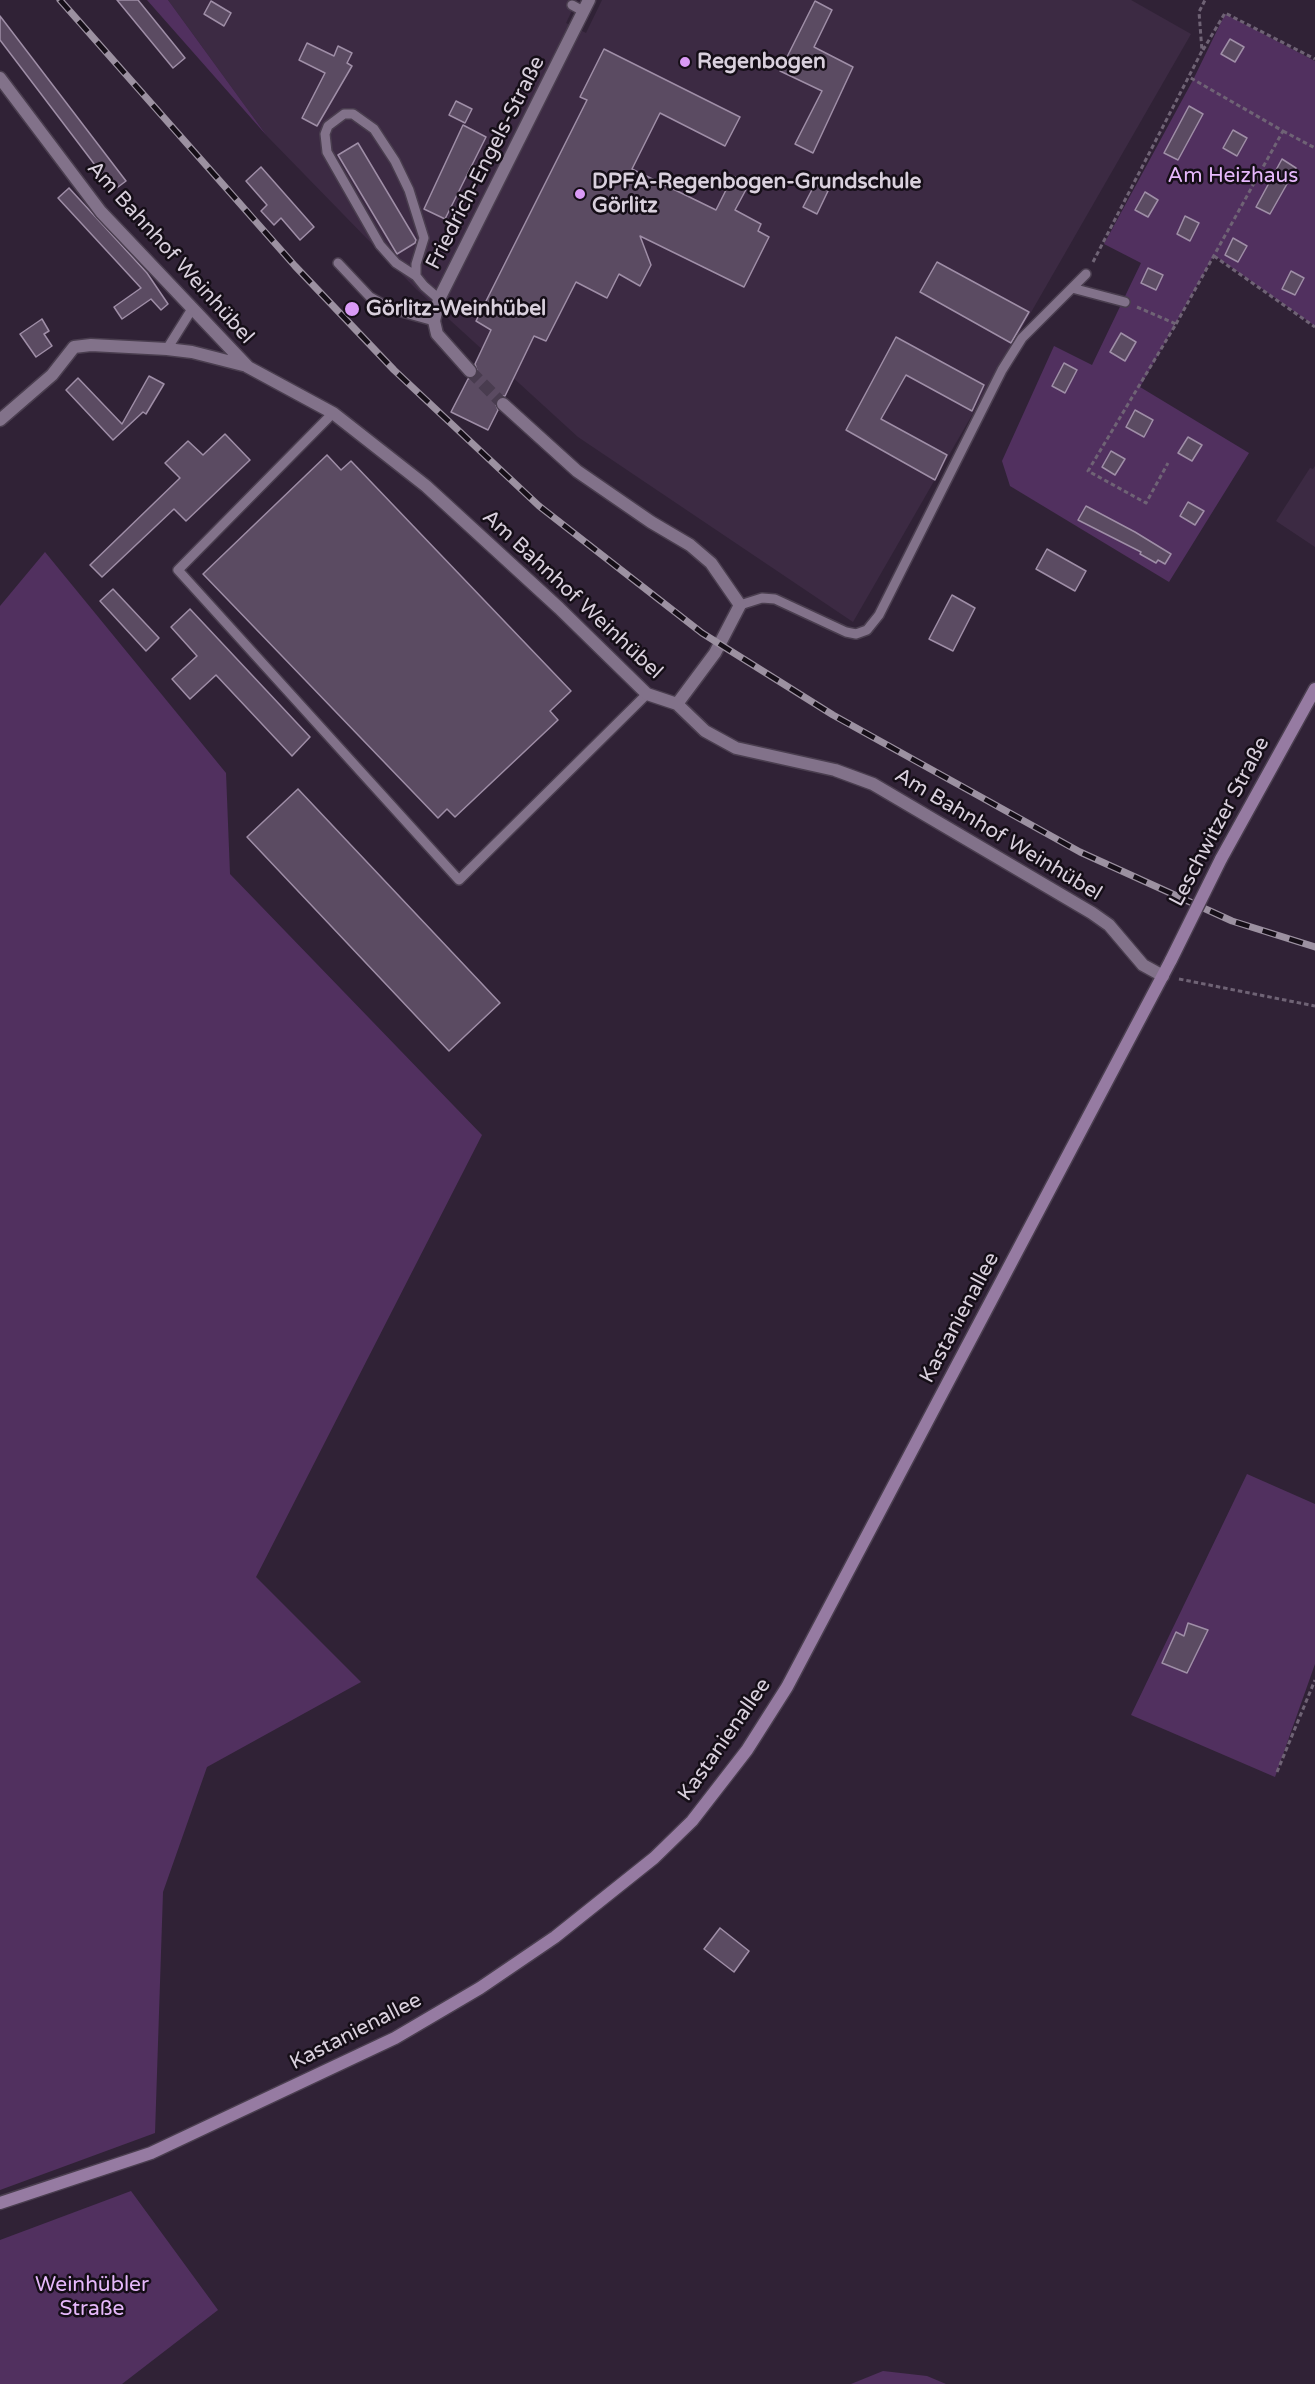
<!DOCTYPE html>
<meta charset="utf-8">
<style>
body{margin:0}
canvas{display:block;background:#302236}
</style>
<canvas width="1315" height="2384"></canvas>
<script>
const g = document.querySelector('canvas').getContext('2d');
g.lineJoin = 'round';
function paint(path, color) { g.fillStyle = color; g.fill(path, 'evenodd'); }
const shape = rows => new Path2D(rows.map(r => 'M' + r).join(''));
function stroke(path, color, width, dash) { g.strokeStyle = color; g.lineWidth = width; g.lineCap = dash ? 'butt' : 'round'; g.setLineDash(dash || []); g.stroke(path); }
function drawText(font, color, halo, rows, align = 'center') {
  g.font = font + ' "Varela Round",sans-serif'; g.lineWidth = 5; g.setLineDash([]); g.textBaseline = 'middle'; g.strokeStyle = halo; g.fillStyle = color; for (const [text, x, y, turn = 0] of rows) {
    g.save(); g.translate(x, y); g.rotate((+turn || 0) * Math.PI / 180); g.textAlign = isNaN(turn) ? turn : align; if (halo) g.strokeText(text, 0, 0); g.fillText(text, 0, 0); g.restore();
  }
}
paint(shape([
 [168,0,577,0,566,23,586,33,602,0,1131,0,1191,34,853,622,578,437,416,289,267,136],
 [1315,466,1315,547,1276,521,1310,468,1313,469]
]), '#3c2a43');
paint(shape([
 [147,0,168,0,267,136],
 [1225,14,1315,61,1315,326,1214,255,1140,387,1249,453,1169,582,1010,486,1002,461,1054,346,1092,365,1141,263,1104,244,1193,80],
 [45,552,226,773,230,874,482,1135,256,1577,361,1682,207,1767,163,1892,155,2133,0,2190,0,606],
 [1247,1474,1315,1504,1315,1664,1275,1777,1131,1715],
 [131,2191,218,2310,122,2384,0,2384,0,2240],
 [883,2371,927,2376,946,2384,851,2384]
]), '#51305f');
const building = shape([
 [117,0,138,0,185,58,173,68,117,0],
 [211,1,231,13,224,26,204,14,211,1],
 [815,1,832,10,814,47,853,67,813,153,795,144,822,91,780,71,815,1],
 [0,16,126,181,114,190,0,40,0,16],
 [1230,39,1244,47,1235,62,1221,54,1230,39],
 [307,43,334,56,338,46,352,53,347,63,352,66,317,126,302,118,325,73,299,60,307,43],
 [604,49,740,117,725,146,660,113,632,169,716,210,733,176,749,184,735,210,761,224,758,231,769,237,744,287,640,236,651,265,640,286,619,274,607,298,576,282,546,341,534,336,505,396,500,396,495,402,498,410,488,430,451,412,468,379,478,374,475,364,491,330,476,321,587,100,580,97,604,49],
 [456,101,472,109,465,123,449,115,456,101],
 [1189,106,1203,114,1178,160,1164,153,1189,106],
 [463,125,486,137,445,219,424,209,463,125],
 [1233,130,1247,138,1237,156,1223,148,1233,130],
 [358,143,416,240,415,243,397,254,338,155,358,143],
 [1282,159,1296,168,1270,214,1256,207,1282,159],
 [261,167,314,227,300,240,281,218,274,225,261,211,267,205,246,181,261,167],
 [815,184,828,191,817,214,803,207,815,184],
 [69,188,147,273,168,304,161,310,151,299,122,319,114,307,141,288,58,198,69,188],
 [1145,192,1158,200,1148,217,1135,210,1145,192],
 [1185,216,1199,223,1190,241,1177,234,1185,216],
 [1233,238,1247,246,1238,262,1225,255,1233,238],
 [937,262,1029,312,1011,343,920,292,937,262],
 [1148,268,1163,275,1156,290,1141,283,1148,268],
 [1291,271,1304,278,1295,295,1282,289,1291,271],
 [42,319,49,331,44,334,52,346,36,357,20,334,42,319],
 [1121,333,1136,342,1125,361,1110,352,1121,333],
 [896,337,984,385,972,411,906,375,881,419,947,455,935,480,846,430,896,337],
 [1064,363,1077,370,1065,393,1052,386,1064,363],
 [149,376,164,384,146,414,143,412,113,440,66,390,78,378,122,424,149,376],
 [1135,410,1153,420,1144,437,1126,427,1135,410],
 [225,434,250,460,186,521,174,509,102,577,90,565,180,478,165,463,188,441,203,455,225,434],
 [1188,437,1202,445,1192,461,1178,453,1188,437],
 [1111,451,1125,459,1115,475,1102,467,1111,451],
 [327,455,341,470,351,461,571,691,550,711,558,720,455,817,447,809,438,818,203,574,327,455],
 [1188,502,1204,511,1195,525,1180,516,1188,502],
 [1086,506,1135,532,1171,554,1165,564,1158,560,1156,563,1140,554,1141,552,1078,520,1086,506],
 [1047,549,1086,571,1075,591,1036,569,1047,549],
 [113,589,159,638,146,651,100,601,113,589],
 [952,595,975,608,953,651,929,639,952,595],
 [190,609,310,737,292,756,216,675,190,699,172,679,197,656,171,627,190,609],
 [298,789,500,1003,449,1051,247,837,298,789],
 [1188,1623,1208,1630,1187,1673,1162,1663,1176,1632,1184,1636,1188,1623],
 [720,1928,749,1951,734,1972,704,1949,720,1928]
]);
paint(building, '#5b4b62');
stroke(building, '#9f8ea7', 1.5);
stroke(shape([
 [470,371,503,404]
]), '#493c4f', 12, [12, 6]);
const lane = shape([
 [572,5,583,11],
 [338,263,370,297,391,309,434,321],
 [416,276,396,263,380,245,327,152,325,134,328,126,344,114,353,114,374,129,395,161,409,190,424,238,416,264,416,276,424,286,439,299],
 [1072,288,1125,302],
 [167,349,192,309],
 [333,413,178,570,459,880,647,694],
 [740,605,762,598,775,599,846,632,856,634,867,630,879,615,1002,370,1022,338,1086,274]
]);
const street = shape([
 [0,78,101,212,248,367,333,413,426,486,559,608,647,694,677,704,705,731,736,748,835,770,873,784,1092,913,1109,925,1143,965,1163,976],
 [470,371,437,334,434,321,439,299,589,0],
 [503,404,577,471,651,522,690,545,711,563,740,605,715,653,677,704],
 [0,420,52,375,74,347,91,345,167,349,192,352,247,366]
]);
const secondary = shape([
 [1221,859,1315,689],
 [0,2203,151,2153,395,2038,480,1988,555,1937,654,1858,692,1821,747,1750,787,1687,1171,960]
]);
stroke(lane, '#4a3e4f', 12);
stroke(street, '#4a3e4f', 15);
stroke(secondary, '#4a3e4f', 15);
stroke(shape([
 [1203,50,1225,13,1315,59],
 [1283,131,1315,148],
 [1214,256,1315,327],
 [1093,262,1202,51,1199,12,1205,0],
 [1137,307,1176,324,1088,471,1146,503,1168,463],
 [1176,324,1283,131,1189,77],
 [1179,979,1315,1006],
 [1277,1772,1315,1680]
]), '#6f6375', 3, [4.5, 3]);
stroke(lane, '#82728a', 9);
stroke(street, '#82728a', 12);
stroke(secondary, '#967ba2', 12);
const rail = shape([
 [60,0,295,266,394,370,539,506,702,633,833,715,1080,852,1232,921,1315,947]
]);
stroke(rail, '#9c91a1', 7);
stroke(rail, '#150e17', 4.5, [14]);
const secondaryBridge = shape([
 [1171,960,1221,859]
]);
stroke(secondaryBridge, '#4a3e4f', 15, []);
stroke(secondaryBridge, '#967ba2', 12);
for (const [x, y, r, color] of [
 [685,62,6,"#da9af6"],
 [580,194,6,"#da9af6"],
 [352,309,8,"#da9af6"]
]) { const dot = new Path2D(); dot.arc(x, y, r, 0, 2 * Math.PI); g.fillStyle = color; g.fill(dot); stroke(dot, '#150e17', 2); }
drawText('bold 21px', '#d9d0dd', '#150e17', [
 ["Regenbogen",697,62],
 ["DPFA-Regenbogen-Grundschule",592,182],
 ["Görlitz",592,206],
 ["Görlitz-Weinhübel",366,309]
], 'left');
drawText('21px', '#d9d0dd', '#150e17', [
 ["Friedrich-Engels-Straße",486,163,-63],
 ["Am Bahnhof Weinhübel",170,253,48],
 ["Am Bahnhof Weinhübel",572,595,43],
 ["Leschwitzer Straße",1220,822,-62],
 ["Am Bahnhof Weinhübel",998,835,31],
 ["Kastanienallee",960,1318,-62],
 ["Kastanienallee",725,1740,-55],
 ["Kastanienallee",356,2032,-27]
]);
drawText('21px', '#e6b8fb', '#150e17', [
 ["Am Heizhaus",1233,176],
 ["Weinhübler",92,2285],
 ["Straße",92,2309]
]);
</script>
